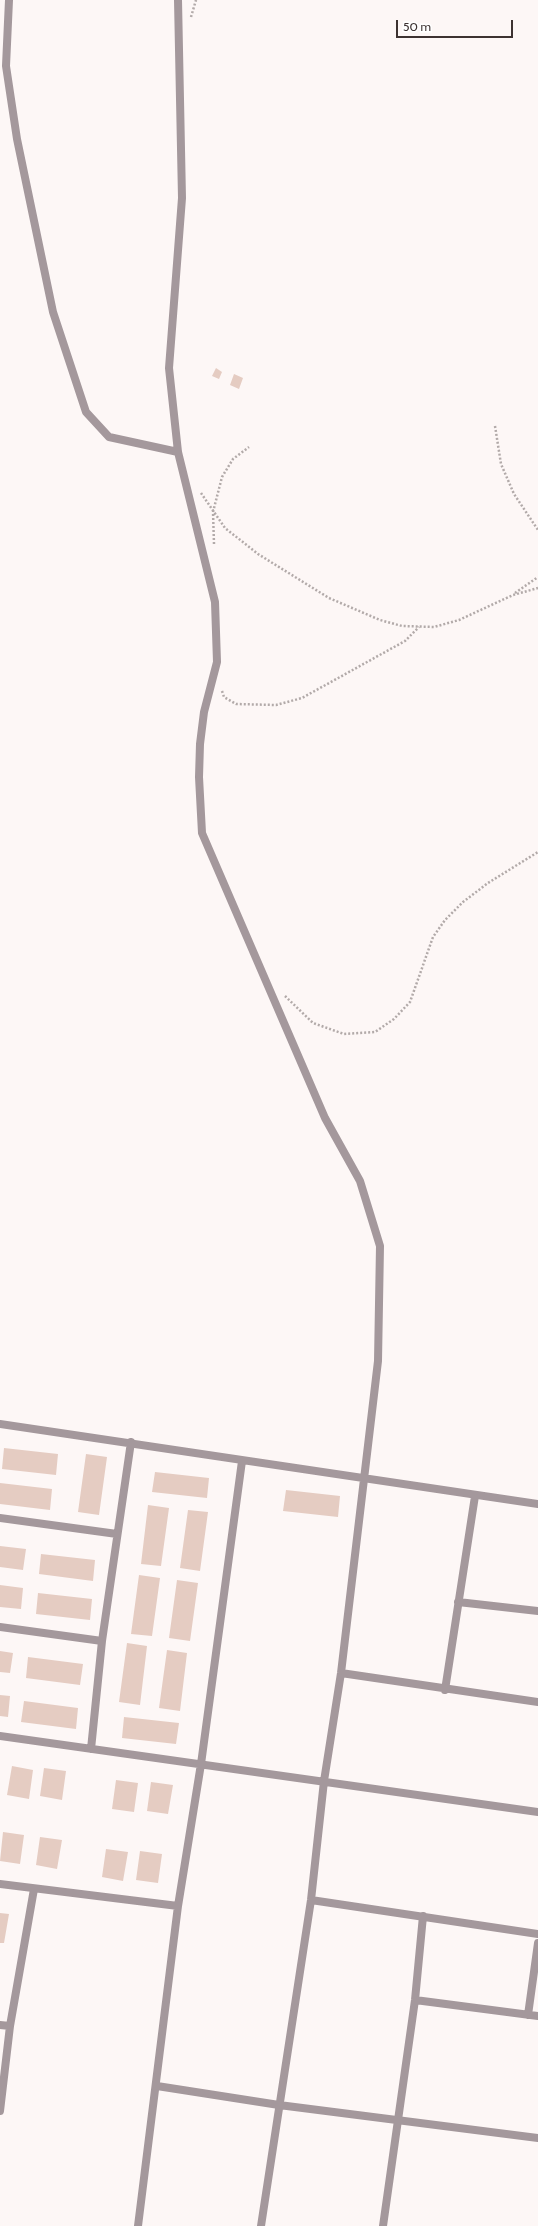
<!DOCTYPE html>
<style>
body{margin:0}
#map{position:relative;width:538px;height:2226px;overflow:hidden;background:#fdf7f6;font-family:Cabin,sans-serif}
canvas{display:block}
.scale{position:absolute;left:396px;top:20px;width:117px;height:18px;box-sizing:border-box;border:2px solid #3d3231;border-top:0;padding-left:5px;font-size:12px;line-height:14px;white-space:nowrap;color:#3d3231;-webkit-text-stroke:3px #fff;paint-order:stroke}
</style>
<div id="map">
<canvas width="538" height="2226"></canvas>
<div class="scale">50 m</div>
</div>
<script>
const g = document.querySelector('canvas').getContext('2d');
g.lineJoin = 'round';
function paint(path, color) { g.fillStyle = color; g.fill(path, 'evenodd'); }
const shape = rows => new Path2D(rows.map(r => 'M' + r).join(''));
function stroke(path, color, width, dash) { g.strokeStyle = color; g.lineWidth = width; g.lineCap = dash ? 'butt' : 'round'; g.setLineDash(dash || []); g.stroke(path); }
paint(shape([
 [216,368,222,372,219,379,212,376],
 [234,374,243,378,239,389,230,385],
 [4,1448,58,1454,56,1475,2,1469],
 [86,1454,107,1457,99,1515,78,1512],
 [155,1472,209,1478,207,1498,152,1492],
 [0,1483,52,1489,50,1510,0,1504],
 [286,1490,340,1496,338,1517,283,1511],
 [148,1505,169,1508,161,1566,141,1564],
 [188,1510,208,1512,200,1571,180,1568],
 [0,1546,26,1549,23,1570,0,1567],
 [41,1554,95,1560,93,1581,39,1574],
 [139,1575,160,1578,152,1636,131,1634],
 [177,1580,198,1583,190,1641,169,1638],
 [0,1585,23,1588,21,1609,0,1607],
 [38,1593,92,1599,90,1620,36,1614],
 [127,1643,147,1646,140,1705,119,1702],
 [167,1650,187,1653,180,1711,159,1708],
 [0,1651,13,1653,10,1673,0,1672],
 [28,1657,83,1664,80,1685,26,1678],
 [0,1695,10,1696,8,1717,0,1716],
 [24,1701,78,1708,76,1729,21,1722],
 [124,1717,179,1723,176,1744,122,1738],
 [12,1766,33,1770,29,1799,7,1795],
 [44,1768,66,1771,62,1800,40,1796],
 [116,1780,138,1783,134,1812,112,1809],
 [151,1782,173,1785,168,1814,147,1811],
 [3,1832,24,1835,20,1864,0,1861],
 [40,1837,62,1840,57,1869,36,1865],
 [106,1849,128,1852,123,1881,102,1877],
 [140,1851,162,1854,158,1883,136,1880],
 [0,1913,9,1914,4,1943,0,1943]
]), '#e5ccc2');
stroke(shape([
 [191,17,196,0],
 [495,426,501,464,514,494,538,530],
 [201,493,225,528,258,554,329,598,380,620,402,626,434,627,459,620,513,595,538,588],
 [214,544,213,512,222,477,233,459,249,447],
 [515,593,538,577],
 [222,691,224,697,236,704,276,705,302,698,405,641,419,627],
 [285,996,313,1023,344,1034,375,1032,394,1019,410,1002,433,937,445,920,463,902,488,883,538,852]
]), '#b2aaa9', 2.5, [2, 2]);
stroke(shape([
 [9,0,6,66,17,139,53,312,86,412,109,437,178,452],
 [178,0,182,198,169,368,178,452,215,602,217,662,204,712,200,744,199,777,202,833,325,1118,360,1181,380,1246,378,1361,341,1673,324,1781,311,1900,261,2226],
 [0,1424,538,1504],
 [0,1518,117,1534],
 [458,1602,538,1611],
 [0,1627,102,1641],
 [341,1673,538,1702],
 [445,1690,475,1496],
 [0,1736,538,1812],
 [91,1749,102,1641,131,1442],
 [0,1884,178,1906],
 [311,1900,538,1934],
 [415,2000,538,2016],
 [528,2015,538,1943],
 [0,2025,10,2026],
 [157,2086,279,2105,538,2138],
 [0,2111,10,2026,34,1889],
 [138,2226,178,1906,201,1764,242,1461],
 [383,2226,415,2000,423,1916]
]), '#a4989c', 8);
</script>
